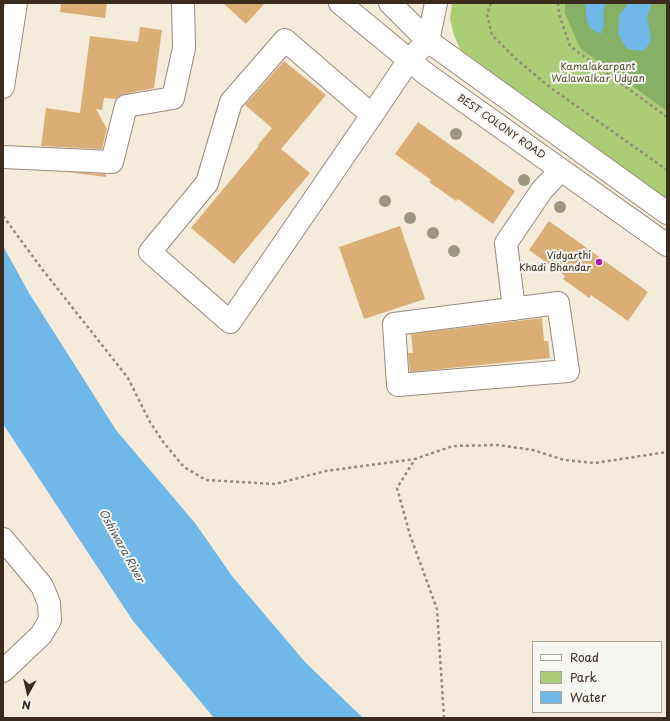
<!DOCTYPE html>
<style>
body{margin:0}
#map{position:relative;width:670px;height:721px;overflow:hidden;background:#f4ebdb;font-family:"Playpen Sans",sans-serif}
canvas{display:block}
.frame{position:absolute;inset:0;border:4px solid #3b2a1e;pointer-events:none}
.legend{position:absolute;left:532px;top:641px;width:130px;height:72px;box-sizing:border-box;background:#f6f6f2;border:1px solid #aba49d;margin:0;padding:5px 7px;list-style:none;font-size:12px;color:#3b2a1e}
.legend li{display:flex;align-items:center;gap:8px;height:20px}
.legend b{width:20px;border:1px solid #aba49d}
.north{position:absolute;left:8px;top:673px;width:40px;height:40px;-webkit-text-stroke:3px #f6f6f2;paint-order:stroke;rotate:188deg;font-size:11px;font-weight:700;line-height:16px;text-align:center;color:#3b2a1e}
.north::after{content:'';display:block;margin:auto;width:14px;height:18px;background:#3b2a1e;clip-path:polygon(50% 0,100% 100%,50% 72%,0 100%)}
</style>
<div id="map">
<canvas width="670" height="721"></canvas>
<div class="frame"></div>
<ul class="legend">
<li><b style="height:5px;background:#fff"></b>Road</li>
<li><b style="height:11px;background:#aacd76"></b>Park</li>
<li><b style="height:11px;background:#70b8e8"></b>Water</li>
</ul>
<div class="north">N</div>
</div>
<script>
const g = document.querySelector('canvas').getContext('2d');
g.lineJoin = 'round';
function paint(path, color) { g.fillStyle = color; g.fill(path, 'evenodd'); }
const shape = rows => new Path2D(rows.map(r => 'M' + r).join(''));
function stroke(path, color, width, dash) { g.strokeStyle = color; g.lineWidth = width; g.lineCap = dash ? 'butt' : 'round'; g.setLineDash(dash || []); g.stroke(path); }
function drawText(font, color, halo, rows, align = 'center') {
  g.font = font + ' "Playpen Sans",sans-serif'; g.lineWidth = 4; g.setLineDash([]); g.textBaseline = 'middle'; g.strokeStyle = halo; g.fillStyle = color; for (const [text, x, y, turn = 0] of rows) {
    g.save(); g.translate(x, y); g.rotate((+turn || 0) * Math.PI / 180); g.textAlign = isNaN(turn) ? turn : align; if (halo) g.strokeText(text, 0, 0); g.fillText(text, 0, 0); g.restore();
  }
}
paint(shape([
 [452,3,667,3,667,209,462,54,454,35,450,19]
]), '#aacd76');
paint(shape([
 [565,3,667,3,667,111,581,49,565,14]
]), '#87b067');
paint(shape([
 [585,3,605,3,603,15,604,24,601,34,591,29,587,21],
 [629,3,652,3,647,17,651,40,647,47,643,51,627,49,622,41,618,33,619,15],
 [3,246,29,293,116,430,195,523,232,576,305,662,363,718,214,718,133,621,3,424]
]), '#70b8e8');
paint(shape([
 [61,3,107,3,105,18,60,12],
 [223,3,265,3,246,24],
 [140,27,162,30,154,88,124,94,118,97,116,99,104,98,102,110,96,109,107,129,102,149,41,146,46,108,80,113,90,36,138,42],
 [284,61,326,95,281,149,310,173,234,264,191,228,259,146,258,145,272,128,245,105],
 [418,122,515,191,493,224,458,199,456,201,429,182,431,180,395,154],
 [67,172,106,174,106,177],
 [549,221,648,292,628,321,591,295,589,298,563,279,565,276,529,250],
 [400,226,425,299,364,319,339,247],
 [542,318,544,341,548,341,550,358,410,372,408,353,413,353,411,334]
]), '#daae75');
const minor = shape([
 [340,3,426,74,667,245],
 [390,3,428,41,667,213],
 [3,87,16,3],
 [372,115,285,40,231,102,207,183,150,252,230,322,372,115,409,60,428,41,436,3],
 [3,157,112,162,126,106,173,98,184,48,183,3],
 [558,303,568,371,398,385,394,324,558,303],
 [514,309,506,243,542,190,561,170],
 [3,539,42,586,49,603,50,620,41,635,3,671]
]);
stroke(minor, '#988a7c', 24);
stroke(shape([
 [491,3,487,14,492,35,516,59,551,88,667,170],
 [558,3,559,14,570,46,667,117],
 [3,216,42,269,128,378,150,422,164,443,184,467,206,480,275,484,326,471,415,459],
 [444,718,437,609,410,535,397,488,415,459,453,446,498,445,533,450,564,460,595,463,667,452]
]), '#988a7c', 2.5, [3, 3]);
stroke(minor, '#fff', 22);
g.fillStyle = '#9e977f';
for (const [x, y] of [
 [456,134],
 [524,180],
 [385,201],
 [560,207],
 [410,218],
 [433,233],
 [454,251]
]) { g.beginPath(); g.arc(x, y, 6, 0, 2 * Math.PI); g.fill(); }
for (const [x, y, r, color] of [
 [599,262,4,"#b5179e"]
]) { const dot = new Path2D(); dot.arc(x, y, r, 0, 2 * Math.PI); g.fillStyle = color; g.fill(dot); stroke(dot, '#f6f6f2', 1.5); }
drawText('10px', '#575334', '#f6f6f2', [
 ["Kamalakarpant",598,67],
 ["Walawalkar Udyan",598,79]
]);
drawText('10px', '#3b2a1e', '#f6f6f2', [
 ["BEST COLONY ROAD",501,127,35]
]);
drawText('10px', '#3b2a1e', '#f6f6f2', [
 ["Vidyarthi",591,256],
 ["Khadi Bhandar",591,268]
], 'right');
drawText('italic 11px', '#4b555b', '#f6f6f2', [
 ["Oshiwara River",121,546,61]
]);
</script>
